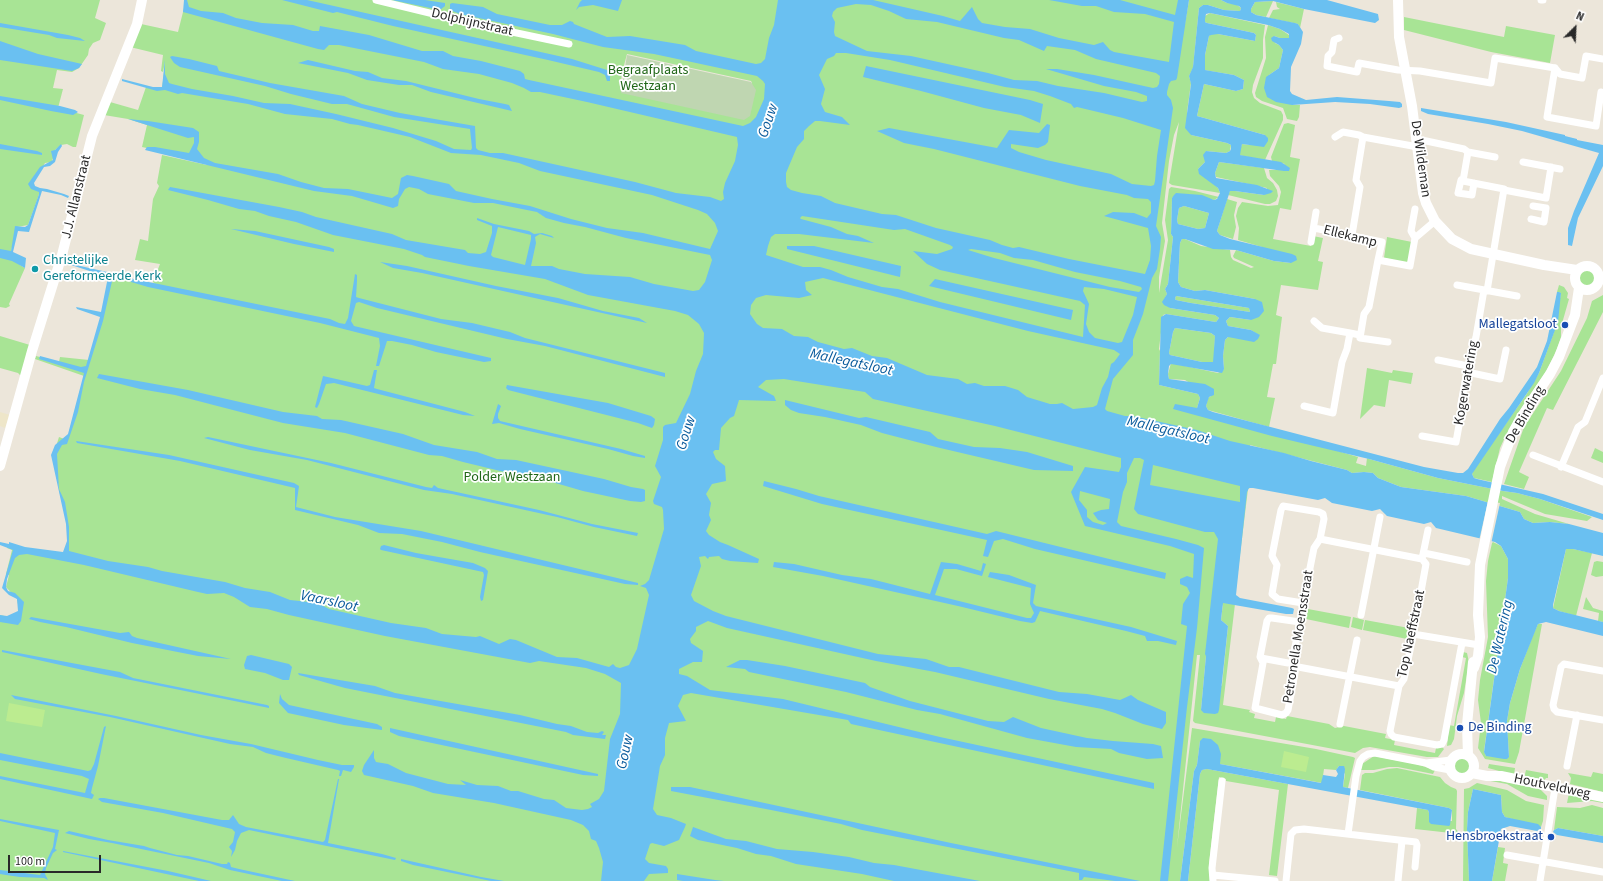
<!DOCTYPE html>
<style>
body{margin:0}
#map{position:relative;width:1603px;height:881px;overflow:hidden;background:#ece6da;font-family:"Source Sans 3",sans-serif}
canvas{display:block}
.north{position:absolute;left:1555px;top:8px;width:40px;height:40px;-webkit-text-stroke:3px #fff;paint-order:stroke;rotate:24deg;font-size:11px;font-weight:700;line-height:16px;text-align:center;color:#292929}
.north::after{content:'';display:block;margin:auto;width:14px;height:18px;background:#292929;clip-path:polygon(50% 0,100% 100%,50% 72%,0 100%)}
.scale{position:absolute;left:8px;top:855px;width:93px;height:18px;box-sizing:border-box;border:2px solid #292929;border-top:0;padding-left:5px;font-size:12px;line-height:14px;white-space:nowrap;color:#292929;-webkit-text-stroke:3px #fff;paint-order:stroke}
</style>
<div id="map">
<canvas width="1603" height="881"></canvas>
<div class="north">N</div>
<div class="scale">100 m</div>
</div>
<script>
const g = document.querySelector('canvas').getContext('2d');
g.lineJoin = 'round';
function paint(path, color) { g.fillStyle = color; g.fill(path, 'evenodd'); }
const shape = rows => new Path2D(rows.map(r => 'M' + r).join(''));
function stroke(path, color, width, dash) { g.strokeStyle = color; g.lineWidth = width; g.lineCap = dash ? 'butt' : 'round'; g.setLineDash(dash || []); g.stroke(path); }
function drawText(font, color, halo, rows, align = 'center') {
  g.font = font + ' "Source Sans 3",sans-serif'; g.lineWidth = 3.5; g.setLineDash([]); g.textBaseline = 'middle'; g.strokeStyle = halo; g.fillStyle = color; for (const [text, x, y, turn = 0] of rows) {
    g.save(); g.translate(x, y); g.rotate((+turn || 0) * Math.PI / 180); g.textAlign = isNaN(turn) ? turn : align; if (halo) g.strokeText(text, 0, 0); g.fillText(text, 0, 0); g.restore();
  }
}
paint(shape([
 [0,412,10,415,5,428,0,426]
]), '#eee6c9');
paint(shape([
 [0,0,100,0,95,18,106,23,100,40,93,43,89,49,88,55,79,68,72,72,57,70,53,88,63,89,58,108,84,115,76,147,73,147,67,144,61,145,55,150,52,162,45,163,32,185,40,191,36,203,28,225,17,227,11,251,20,265,25,268,9,304,10,306,6,308,0,307],
 [186,0,1187,0,1185,24,1189,0,1221,0,1227,3,1236,4,1241,8,1240,11,1224,10,1208,5,1203,5,1199,8,1193,68,1189,76,1191,83,1187,112,1191,135,1227,143,1231,145,1230,151,1226,153,1206,151,1205,162,1198,169,1218,188,1220,193,1172,185,1169,183,1179,122,1174,135,1169,161,1162,223,1165,241,1159,277,1159,293,1168,240,1165,220,1169,189,1171,187,1195,191,1219,197,1214,200,1188,194,1179,194,1172,198,1171,234,1173,237,1168,284,1165,289,1167,294,1164,300,1170,308,1215,315,1219,318,1216,322,1166,314,1163,315,1159,349,1160,351,1159,385,1198,394,1200,398,1197,408,1194,408,1358,457,1356,463,1366,466,1367,458,1369,459,1438,478,1503,491,1517,493,1540,499,1592,517,1587,521,1545,514,1502,496,1502,499,1535,514,1569,524,1550,522,1533,523,1524,519,1520,512,1466,496,1401,487,1378,478,1373,473,1364,472,1352,473,1347,470,1250,445,1250,488,1248,489,1235,596,1231,604,1235,604,1223,705,1250,710,1249,712,1255,714,1254,718,1275,722,1276,717,1286,719,1287,716,1329,724,1335,728,1344,726,1386,734,1385,738,1395,740,1394,745,1435,753,1436,748,1442,747,1444,749,1438,757,1427,757,1370,747,1363,748,1355,753,1195,723,1193,721,1200,655,1197,655,1177,847,1192,728,1316,749,1353,757,1355,758,1348,788,1343,787,1345,774,1339,766,1336,770,1324,769,1322,783,1220,764,1200,741,1197,765,1194,771,1180,881,0,881,0,615,13,618,19,610,17,599,6,587,9,575,6,574,12,550,7,548,8,545,66,557,68,527,59,490,54,453,59,437,67,440,84,376,35,359,36,356,59,362,60,357,89,360,113,276,156,285,153,282,160,264,135,260,140,239,148,241,153,199,159,186,157,183,162,155,207,165,208,161,142,147,147,125,128,119,104,115,110,102,138,110,146,87,162,90,165,62,163,72,161,71,163,55,130,47,141,24,178,32],
 [627,54,751,81,752,83,746,116,620,89,622,73],
 [1223,603,1221,620,1228,626,1222,685,1201,710,1206,656],
 [1273,1,1266,17,1256,15,1251,12,1251,9,1255,2],
 [1276,2,1304,9,1300,28,1298,24,1269,18,1273,10,1280,9,1277,7],
 [1210,13,1265,25,1263,40,1263,58,1253,85,1252,92,1254,98,1260,103,1281,111,1283,115,1283,120,1265,160,1243,156,1240,155,1239,152,1242,144,1249,145,1265,135,1197,116,1204,84,1236,91,1243,89,1244,80,1234,75,1204,70,1205,55,1209,36,1211,34,1218,34,1255,41,1256,35,1254,33,1207,23,1205,22,1205,16],
 [1404,17,1504,37,1506,26,1555,35,1550,63,1491,52,1404,30],
 [1268,25,1280,29,1289,35,1289,38,1280,38,1274,36,1275,43,1279,45,1283,50,1279,68,1269,75,1293,105,1300,105,1299,117,1297,121,1287,119,1283,108,1262,101,1256,97,1255,93,1266,58,1265,37],
 [1288,123,1295,125,1290,157,1300,159,1291,210,1280,208,1273,239,1311,246,1313,236,1323,238,1318,261,1323,262,1318,290,1281,285,1276,315,1282,317,1276,364,1273,364,1267,397,1275,398,1269,427,1208,410,1206,406,1208,398,1211,396,1185,380,1169,379,1168,374,1171,363,1218,373,1224,369,1223,356,1225,340,1228,337,1260,336,1251,330,1228,326,1226,321,1230,317,1251,320,1255,299,1205,290,1195,291,1181,287,1178,282,1180,243,1182,239,1185,239,1201,246,1230,250,1231,257,1233,260,1251,268,1254,267,1234,258,1233,256,1236,250,1274,261,1291,263,1262,247,1238,240,1239,228,1236,216,1238,208,1242,202,1268,206,1278,205,1281,192,1279,186,1270,176,1269,170,1275,170,1285,164,1272,161,1271,157,1284,124],
 [1219,162,1264,168,1267,178,1273,183,1277,190,1278,196,1276,201,1270,204,1265,204,1228,195,1230,191,1235,191,1264,195,1267,188,1216,177,1215,173],
 [1227,199,1237,202,1234,215,1236,227,1233,239,1220,235,1217,231],
 [1184,206,1209,213,1205,228,1198,229,1178,224,1177,220,1179,208],
 [1387,237,1412,242,1408,263,1384,258],
 '1579 278a8 8 0 1 1 16 0a8 8 0 1 1-16 0Z',
 [1559,285,1564,287,1568,293,1567,298,1569,299,1561,327,1561,337,1557,349,1547,370,1527,399,1506,435,1500,448,1492,482,1474,478,1472,474,1473,470,1526,395,1539,373,1554,332,1561,293,1557,292],
 [1603,295,1603,312,1553,410,1547,408,1519,472,1529,477,1524,489,1504,484,1524,427,1561,371,1587,318,1592,301],
 [1176,296,1249,308,1250,312,1191,303,1176,300,1175,299],
 [1175,328,1211,333,1215,336,1214,362,1202,362,1170,355,1169,353,1173,332],
 [0,336,30,345,21,376,18,373,0,368],
 [1367,368,1392,373,1393,370,1413,373,1411,384,1389,380,1385,407,1374,405,1360,419],
 [1595,448,1603,452,1603,463,1591,458],
 [1493,542,1501,546,1508,559,1508,578,1484,751,1486,756,1509,757,1507,721,1510,703,1520,669,1533,635,1538,624,1542,624,1519,752,1515,764,1485,759,1478,748,1481,723,1478,700,1480,680,1488,637,1486,581,1488,561,1492,543],
 [1566,549,1573,549,1592,553,1576,616,1559,611,1553,608],
 [1597,561,1603,562,1603,576,1596,577,1591,575,1594,562],
 [1586,597,1593,608,1603,611,1603,622,1598,621,1599,613,1583,609],
 [1308,609,1351,617,1349,628,1306,619],
 [1353,617,1364,620,1362,630,1351,627],
 [1365,620,1409,628,1407,639,1363,630],
 [1463,652,1467,653,1469,662,1464,693,1457,716,1454,739,1451,745,1447,746,1449,725,1454,726,1466,658,1462,657],
 [1374,756,1416,764,1435,770,1433,774,1398,767,1389,767,1374,770,1361,770,1362,764],
 '1454 766a8 8 0 1 1 16 0a8 8 0 1 1-16 0Z',
 [1489,764,1515,768,1514,775,1488,768],
 [1397,768,1440,777,1445,783,1451,787,1456,789,1457,791,1456,829,1460,834,1415,829,1417,808,1428,810,1429,813,1429,822,1452,821,1452,810,1449,808,1360,790,1362,775,1365,773,1373,773,1387,769],
 [1207,769,1288,784,1277,876,1269,875,1279,790,1226,781,1226,779,1219,777,1209,864,1210,881,1188,881,1200,774,1202,770],
 [1526,770,1548,774,1548,778,1546,778,1544,781,1524,778],
 [1593,772,1603,774,1603,792,1570,784,1571,778,1568,773,1591,777],
 [1486,778,1540,789,1547,796,1547,800,1528,796,1507,784,1485,780],
 [1477,783,1507,790,1526,801,1544,805,1543,821,1541,827,1505,817,1502,812,1501,795,1473,789,1468,812,1467,829,1469,881,1463,881,1464,789,1469,788],
 [1569,793,1603,799,1603,803,1592,801,1567,803],
 [1592,805,1603,808,1603,836,1558,828,1554,830,1557,807,1580,808],
 [1498,847,1505,848,1503,863,1508,864,1505,881,1492,881]
]), '#a8e495');
paint(shape([
 [627,55,751,82,756,90,750,116,744,120,621,93]
]), '#bfd6b1');
paint(shape([
 [9,703,45,710,42,727,6,721],
 [1284,751,1309,757,1306,772,1281,767]
]), '#bcec90');
paint(shape([
 [184,0,187,0,189,7,201,11,223,13,236,18,262,23,293,25,313,31,319,31,320,26,369,35,422,51,443,51,453,56,481,61,520,71,524,74,525,79,529,80,743,126,750,123,756,117,764,99,765,84,763,81,757,76,654,54,603,47,553,34,460,14,450,10,450,4,452,3,483,7,497,14,550,25,562,25,570,21,573,22,574,24,607,37,630,36,685,45,696,51,756,64,761,63,765,59,769,38,774,25,778,0,873,0,943,16,960,21,972,7,978,19,982,23,1005,27,1030,29,1059,38,1094,45,1103,42,1110,50,1114,52,1169,62,1174,22,1145,14,1114,12,1096,6,1082,6,1049,0,1120,0,1175,15,1178,0,1189,0,1177,78,1176,80,1171,81,1169,84,1167,92,1167,95,1171,100,1173,108,1157,219,1156,226,1161,237,1160,249,1157,269,1152,278,1143,314,1133,340,1133,355,1113,379,1105,409,1107,411,1125,416,1133,416,1197,430,1230,441,1284,453,1311,461,1347,470,1352,473,1364,472,1373,473,1378,478,1401,487,1466,496,1520,512,1524,519,1533,523,1550,522,1569,524,1603,533,1603,556,1573,549,1566,549,1553,605,1553,608,1559,611,1603,622,1603,636,1546,622,1538,624,1520,669,1510,703,1507,721,1509,757,1507,759,1504,759,1486,756,1484,752,1508,578,1508,559,1501,546,1495,542,1436,528,1431,522,1424,524,1387,516,1380,509,1372,511,1332,503,1325,498,1318,500,1253,488,1249,488,1247,492,1236,595,1240,598,1292,608,1294,609,1293,614,1286,614,1223,603,1221,620,1228,626,1219,710,1218,713,1215,714,1204,713,1201,710,1206,656,1205,654,1218,539,1214,532,1205,532,1138,514,1134,509,1144,460,1140,458,1134,458,1127,473,1127,482,1123,492,1117,522,1121,526,1176,539,1198,545,1204,548,1197,628,1187,707,1168,881,1160,881,1187,626,1181,624,1183,604,1190,593,1187,587,1180,584,1180,579,1187,576,1193,578,1194,554,1170,546,1085,526,1071,492,1085,467,1119,472,1121,467,1121,458,995,426,873,399,865,392,784,379,766,380,758,387,774,396,776,401,739,400,734,416,730,418,721,428,719,450,715,450,713,452,716,459,725,466,726,481,712,484,706,494,711,503,709,515,711,520,706,531,709,535,720,542,728,545,759,559,758,563,730,561,722,559,719,556,709,557,708,559,705,556,699,557,701,566,691,595,694,601,713,611,726,616,878,654,926,659,949,667,959,667,1059,692,1087,694,1120,700,1131,695,1138,700,1166,712,1166,723,1162,729,1143,724,1115,713,1102,709,1049,699,935,672,876,661,727,628,708,621,696,627,696,631,690,639,691,643,703,651,702,662,693,662,679,669,679,674,687,676,710,690,783,699,940,737,1154,783,1154,789,851,724,848,720,691,693,683,695,678,706,686,721,669,723,665,738,665,755,660,766,653,809,657,815,671,818,686,824,685,827,679,840,664,846,652,843,650,844,645,859,649,863,666,866,668,869,668,873,649,874,644,881,601,881,603,862,599,848,596,841,591,839,589,831,583,825,571,820,494,803,433,793,413,786,364,775,362,771,364,765,374,750,374,758,376,762,388,764,406,773,448,784,466,785,460,780,477,785,498,786,511,791,518,791,544,799,554,800,566,808,582,810,588,809,592,807,590,804,599,799,604,791,610,739,620,714,621,683,605,674,586,668,539,661,530,663,385,636,289,615,267,609,250,607,234,597,224,593,207,594,198,592,84,565,27,554,19,555,15,558,7,579,6,587,8,591,15,593,24,602,21,621,18,625,0,622,0,615,7,616,18,611,17,599,9,595,2,588,13,550,0,545,0,542,9,544,9,542,25,547,63,552,67,541,66,524,51,455,55,445,68,434,84,373,39,359,40,356,81,367,86,366,100,317,77,309,76,307,101,312,108,277,65,263,67,263,116,274,115,276,113,277,103,321,84,382,78,412,67,444,62,445,57,454,59,489,65,502,69,527,69,551,108,561,148,567,162,571,225,582,245,588,270,592,290,600,309,602,312,600,329,609,391,623,426,628,442,634,476,637,480,636,499,644,510,639,516,640,557,657,577,658,609,667,613,664,616,667,620,668,629,665,637,649,649,595,646,588,640,586,645,584,649,580,664,529,663,510,662,507,654,504,653,501,661,477,655,466,663,440,663,427,665,425,676,423,690,394,696,371,703,354,704,333,699,324,688,315,675,311,588,295,545,279,469,266,425,257,422,255,404,249,333,235,296,222,269,216,255,211,239,209,208,200,168,190,170,187,279,207,302,212,316,217,392,234,406,240,465,250,468,253,480,254,486,252,492,233,492,226,477,220,477,218,494,224,529,231,534,234,542,233,552,236,554,238,540,234,535,237,536,243,531,266,552,266,559,269,585,274,630,277,654,284,693,291,699,290,705,282,712,260,710,255,626,238,585,227,564,223,546,218,537,212,522,209,493,203,474,203,428,194,419,189,409,187,405,189,399,199,398,206,393,208,352,196,314,191,145,150,147,147,155,147,189,153,194,143,194,137,188,138,128,119,148,121,193,128,199,132,199,142,197,149,204,158,215,163,278,174,301,182,324,188,348,189,392,198,398,194,401,178,407,175,413,176,449,184,456,191,492,199,530,206,571,219,607,228,643,233,710,249,718,231,715,223,707,214,698,210,652,195,540,171,519,163,481,155,451,153,410,137,358,125,350,124,332,119,285,114,248,104,182,93,178,94,165,90,157,91,122,81,122,79,153,87,162,87,165,60,165,74,169,83,172,84,192,89,233,96,264,103,290,104,336,114,393,128,436,141,454,149,471,150,472,148,470,129,394,117,347,104,332,104,291,94,265,86,180,67,174,63,170,57,172,56,189,59,217,66,219,71,270,83,344,96,362,104,400,113,475,126,476,148,478,150,490,153,503,153,635,182,676,193,710,197,721,201,724,199,723,192,725,183,735,161,738,145,737,137,587,102,540,92,531,92,524,88,512,83,479,74,443,69,424,62,339,45,329,45,324,50,318,49,183,12],
 [856,4,871,5,889,11,906,19,937,22,1004,38,1019,40,1044,51,1047,46,1075,50,1096,59,1156,73,1160,76,1159,84,1157,87,1153,88,1094,75,1057,69,1046,69,1104,86,1136,92,1147,96,1147,101,1142,102,1104,93,1058,86,1037,81,1014,80,988,73,911,56,867,51,835,36,834,32,835,22,832,16,833,12,837,8],
 [836,53,846,53,890,60,1005,87,1034,91,1050,96,1071,104,1074,108,1077,107,1123,118,1161,130,1157,156,1155,181,1154,185,1151,186,1132,184,1111,174,1046,160,1019,152,1011,148,1011,144,1038,148,1045,145,1048,142,1050,125,1047,124,1039,133,1009,130,997,148,889,128,877,131,904,143,934,149,1080,186,1127,195,1134,198,1148,199,1151,202,1151,213,1147,218,1134,213,1113,212,1104,216,1148,228,1151,246,1150,260,1145,274,1069,259,1019,247,1013,248,1002,245,990,240,936,228,896,215,882,214,835,203,821,196,802,193,791,190,787,187,786,182,786,173,797,147,804,139,804,131,809,126,815,121,820,121,850,125,842,117,825,112,821,104,825,89,819,75,827,59,834,56],
 [802,216,894,230,905,229,950,245,953,247,952,249,937,254,913,251,927,264,940,270,1080,301,1085,305,1083,337,940,302,898,289,882,287,848,277,831,270,820,267,803,267,766,255,768,246,771,237,775,234,799,234,874,243,858,236,847,234,831,227,801,219,800,218],
 [498,227,531,235,531,239,525,265,493,257,491,255],
 [971,249,1000,253,1014,258,1033,260,1075,272,1120,281,1141,287,1142,289,1139,292,1110,287,994,258,968,250],
 [823,278,1028,331,1114,350,1120,354,1114,362,1111,364,1108,377,1102,388,1097,405,1093,407,1073,409,1062,403,1057,404,1050,404,1027,397,1018,390,1005,386,984,386,975,383,967,384,958,379,927,375,887,358,872,356,852,348,844,349,818,342,808,337,794,336,782,329,763,328,757,324,750,314,751,305,756,298,766,295,799,298,812,295,806,290,805,282],
 [1084,287,1104,289,1137,297,1133,315,1122,342,1118,343,1095,338,1089,332,1086,324,1089,304,1083,291],
 [1153,465,1240,486,1240,502,1150,485],
 [1080,491,1110,499,1109,509,1101,510,1093,513,1098,520,1107,523,1103,525,1093,522,1087,517,1087,510,1079,500],
 [282,0,307,0,572,59,607,70,610,76,610,81,607,81,605,75,599,72,548,60,393,26,337,12,333,13],
 [392,0,425,0,445,3,445,6,440,10],
 [582,0,622,0,618,11,593,5,579,7,576,10,580,2],
 [1221,0,1327,0,1378,14,1379,20,1375,23,1304,9,1273,1,1255,2,1251,9,1251,12,1256,15,1295,23,1298,24,1303,32,1301,44,1291,67,1290,91,1292,94,1306,100,1337,97,1389,101,1400,102,1402,104,1402,107,1399,108,1370,104,1335,102,1292,105,1276,102,1267,97,1264,88,1266,77,1279,68,1283,50,1279,45,1272,41,1271,38,1274,36,1280,38,1289,38,1289,34,1280,29,1268,25,1210,13,1206,14,1205,19,1205,22,1207,23,1254,33,1256,35,1255,41,1218,34,1211,35,1209,36,1205,55,1205,70,1234,75,1244,80,1243,89,1236,91,1204,84,1197,116,1265,135,1268,138,1268,141,1264,147,1242,144,1240,155,1281,162,1290,168,1289,171,1284,171,1219,162,1215,173,1216,178,1257,185,1273,191,1271,193,1264,195,1235,191,1230,191,1217,231,1220,235,1230,239,1292,254,1296,256,1297,260,1291,263,1274,261,1236,250,1213,249,1185,239,1182,239,1180,243,1178,282,1181,287,1195,291,1205,290,1255,299,1262,302,1264,311,1259,317,1251,320,1230,317,1226,321,1228,326,1251,330,1260,335,1258,339,1254,342,1228,337,1225,340,1223,356,1224,369,1222,373,1171,364,1169,366,1168,374,1169,379,1205,384,1214,389,1214,395,1209,397,1206,406,1208,410,1213,412,1424,467,1458,473,1463,473,1468,469,1500,419,1509,408,1537,367,1547,341,1557,292,1559,292,1561,293,1558,322,1539,373,1534,383,1472,474,1474,478,1477,479,1543,494,1603,514,1603,520,1540,499,1517,493,1503,491,1438,478,1369,459,1272,436,1173,409,1175,404,1197,408,1200,398,1198,394,1159,385,1161,317,1166,314,1216,322,1219,318,1215,315,1170,308,1164,305,1162,302,1167,294,1165,289,1168,284,1173,237,1171,234,1172,198,1174,195,1176,193,1202,195,1214,200,1217,199,1220,193,1218,188,1199,174,1198,169,1205,162,1203,155,1206,151,1226,153,1230,151,1231,149,1231,145,1227,143,1191,135,1185,128,1191,84,1189,76,1193,67,1199,8,1203,5,1208,5,1224,10,1240,11,1241,8,1239,6,1227,3],
 [1184,206,1209,213,1205,228,1198,229,1178,224,1177,220,1179,208],
 [1176,296,1249,308,1250,312,1191,303,1176,300,1175,299],
 [1175,328,1211,333,1215,336,1213,362,1202,362,1170,355,1169,353,1173,332],
 [0,23,68,35,80,38,85,41,57,38,49,35,0,27],
 [0,41,38,54,82,64,79,68,72,71,0,60],
 [308,60,355,71,368,72,382,78,406,81,479,99,505,104,509,105,512,111,431,92,412,85,399,85,367,80,348,73,298,63],
 [866,66,1030,100,1043,104,1040,123,1021,115,984,108,921,91,863,77],
 [0,96,60,106,75,110,78,112,73,115,51,111,0,100],
 [1421,108,1506,122,1565,135,1565,136,1577,139,1577,140,1603,145,1603,166,1578,218,1572,246,1568,245,1568,228,1574,211,1599,153,1522,131,1488,124,1428,114,1421,111],
 [0,144,37,151,42,153,42,155,0,149],
 [61,144,62,146,58,152,55,162,50,166,44,167,34,183,35,186,40,188,47,189,64,194,69,196,68,198,61,195,42,191,29,232,18,231,13,252,26,258,25,268,12,261,0,258,0,249,11,251,15,226,25,227,28,225,39,194,39,192,31,189,28,184,40,167,53,160,51,151,55,150],
 [231,229,255,231,329,247,334,249,334,252,294,244],
 [787,246,814,246,901,266,900,277,787,249],
 [380,262,407,266,496,286,558,298,603,311,639,318,647,323,422,273,393,268],
 [355,274,357,275,357,281,356,297,359,298,441,319,472,323,510,332,525,338,665,373,665,377,545,346,507,339,377,308,359,302,356,303,351,321,354,326,491,358,491,361,484,362,436,352,412,345,392,341,387,341,379,366,376,366,380,346,379,338,320,323,148,287,131,282,129,278,330,319,339,323,345,324,348,318],
 [935,279,1073,310,1071,320,929,286],
 [374,370,377,370,374,388,377,389,465,412,475,416,463,415,334,383,326,384,319,404,317,408,315,407,323,376,367,386,370,385],
 [99,374,188,390,283,412,317,416,322,419,341,420,403,434,434,445,477,452,497,459,516,460,604,479,631,487,643,489,645,490,645,501,641,502,630,501,583,491,528,475,517,475,463,462,442,456,429,455,345,433,283,423,175,395,140,389,97,378],
 [507,385,608,403,651,416,655,419,654,425,652,428,638,423,508,390,506,388],
 [785,400,859,418,866,417,930,432,938,439,974,447,1000,448,1027,452,1073,466,1073,471,1034,470,936,447,882,433,861,425,825,417,799,413,791,410,785,405],
 [498,404,501,406,498,414,498,418,500,421,621,449,645,456,645,458,633,456,608,449,520,429,499,423,492,424],
 [208,437,331,463,426,487,432,488,434,485,438,488,539,510,592,524,638,533,637,536,594,527,557,517,452,494,424,490,307,460,250,450,204,438],
 [76,441,169,455,294,483,299,486,296,507,335,517,421,531,638,583,638,585,625,584,480,552,442,542,402,534,379,533,358,525,295,510,295,488,180,461,77,443],
 [764,481,796,489,819,496,987,534,996,531,1166,573,1165,579,1035,549,1003,539,994,541,988,557,983,556,987,540,822,504,763,486],
 [384,545,416,553,473,563,485,568,488,571,483,600,481,601,480,597,484,575,483,572,381,550,380,549,381,546],
 [774,562,794,564,842,575,871,579,930,594,941,562,957,564,981,571,983,563,986,564,982,576,956,569,944,569,935,595,1027,618,1031,618,1034,613,1030,604,1031,588,988,577,990,572,1009,575,1036,585,1033,603,1036,606,1131,627,1177,641,1176,645,1158,641,1147,641,1145,636,1126,631,1040,611,1035,622,1032,623,1020,621,958,606,823,576,773,567],
 [31,617,120,633,129,632,132,636,137,638,231,659,198,656,132,643,66,627,40,622,29,619],
 [2,650,120,672,133,678,267,705,269,706,269,708,101,674,2,652],
 [251,655,289,664,292,667,289,680,283,680,265,673,245,669,244,665,247,656],
 [740,660,747,660,785,666,865,683,870,687,910,701,988,721,1004,722,1013,717,1041,728,1087,738,1113,741,1153,744,1161,746,1163,758,1147,759,1119,753,1111,749,1076,747,1027,738,940,714,917,710,846,692,749,672,745,669,726,667],
 [298,673,375,686,395,693,520,715,557,724,571,726,587,732,598,733,602,731,604,732,602,735,606,735,605,739,573,735,566,732,345,688,299,675],
 [280,694,282,699,289,705,377,724,382,727,382,730,344,725,288,713,279,703],
 [11,695,116,716,201,735,251,744,318,760,342,765,354,765,354,767,351,772,343,770,341,776,339,776,340,771,338,770,286,758,266,753,253,747,230,744,110,717,15,699],
 [106,726,98,766,92,788,91,793,94,795,92,799,0,779,0,776,85,793,89,779,82,776,0,760,0,753,88,771,91,770,94,764,104,727],
 [390,728,598,774,598,776,583,775,399,736,390,732],
 [1203,738,1211,739,1218,745,1221,754,1220,764,1321,783,1323,775,1336,777,1338,774,1336,770,1339,766,1344,766,1345,769,1343,787,1449,808,1452,810,1450,825,1449,826,1431,824,1429,822,1429,813,1428,810,1207,769,1202,770,1200,774,1188,881,1180,881,1194,771,1197,765,1200,741],
 [338,779,339,779,328,843,382,854,396,858,395,860,249,830,241,833,237,841,235,850,231,857,232,851,229,847,233,842,235,832,232,829,163,813,102,802,98,799,100,798,104,798,222,820,229,820,233,815,239,824,246,827,323,842,325,840],
 [671,787,690,787,951,843,1140,881,1115,881,1084,877,1082,880,1079,880,1079,873,862,830,841,824,771,810,671,791],
 [1473,789,1501,795,1502,812,1505,817,1538,824,1541,827,1541,829,1537,831,1510,826,1501,829,1492,881,1469,881,1467,829,1468,812],
 [0,819,59,830,55,849,57,850,53,853,46,868,45,874,48,880,44,878,20,877,6,875,0,874,0,870,40,875,53,847,55,833,0,821],
 [693,827,726,839,746,841,777,849,813,852,849,857,874,863,894,865,980,881,894,881,862,874,796,864,771,856,756,854,737,848,698,840,690,836],
 [1558,828,1603,836,1603,843,1557,835,1553,832,1554,830],
 [69,831,108,840,144,846,150,848,177,855,188,856,222,864,227,864,228,862,230,863,231,867,239,869,295,881,282,881,230,870,209,863,112,843,89,839,65,833],
 [63,851,168,871,211,881,199,881,63,852],
 [401,859,481,877,504,881,491,881,413,865,401,861],
 [677,874,715,880,724,881,683,881,677,880]
]), '#6ac0f1');
paint(shape([
 [1488,501,1500,503,1491,544,1479,541]
]), '#ece6da');
stroke(shape([
 [376,0,479,25,569,44],
 [1541,0,1543,0],
 [1339,38,1334,40,1332,52,1328,56,1327,66,1357,72,1359,63,1398,70,1420,71,1491,83,1495,58,1555,68],
 [1555,68,1547,117,1596,126,1601,92],
 [1555,68,1560,74,1582,78,1586,56,1603,59],
 [1335,137,1343,132,1359,135,1363,137,1418,147],
 [1417,139,1464,149,1468,152,1495,157],
 [1468,152,1463,181,1504,189,1487,291],
 [1523,162,1560,169],
 [1463,181,1461,180,1458,193,1472,195,1474,183],
 [1504,190,1546,198,1551,167],
 [1531,219,1544,222,1546,208,1533,206],
 [1314,228,1382,242,1378,260,1410,266,1415,238,1411,231,1415,209],
 [1352,235,1360,187,1356,180,1363,137],
 [1415,238,1435,221],
 [1311,242,1316,212],
 [1378,260,1369,307,1364,314,1360,338,1388,342],
 [1457,285,1517,296],
 [1314,321,1322,328,1350,333],
 [1438,360,1468,366],
 [1467,372,1500,379,1506,350],
 [1304,406,1333,413,1342,362,1347,349,1350,333,1360,335],
 [1422,436,1456,442,1462,409,1461,404,1468,366,1476,337,1484,290],
 [1533,455,1603,482],
 [1561,467,1578,427,1585,422,1603,378],
 [1428,530,1422,559,1426,564,1412,641,1404,679,1399,686,1390,731,1391,734,1394,737,1437,745,1442,744,1444,740,1462,643],
 [1320,539,1422,559],
 [1424,553,1467,562],
 [1361,615,1380,517],
 [1300,622,1272,618,1269,618,1267,621,1260,657,1263,663,1255,708,1282,715,1286,713,1288,710,1295,673,1292,662,1300,622,1303,603,1314,548,1320,539,1324,519,1323,514,1319,512,1283,506,1281,510,1272,556,1277,565,1272,594,1278,599,1303,603],
 [1413,634,1479,645],
 [1261,658,1288,663],
 [1293,666,1399,686],
 [1603,671,1564,664,1561,667,1553,705,1554,709,1557,712,1603,720],
 [1340,724,1357,640],
 [1426,763,1451,760],
 [1567,766,1577,715],
 [1348,834,1356,776,1360,761,1363,757,1368,754,1375,753,1426,763,1434,767,1450,770],
 [1507,855,1603,872],
 [1213,875,1275,881],
 [1213,881,1212,868,1222,781],
 [1286,881,1291,834,1295,830,1304,829,1416,842,1417,845,1415,867],
 [1398,881,1402,841],
 [1540,881,1555,788]
]), '#fff', 7);
stroke(shape([
 [1398,0,1399,37,1412,106,1423,193,1426,203,1435,221,1452,239,1471,249,1544,265,1577,270],
 '1575 278a12 12 0 1 1 24 0a12 12 0 1 1-24 0Z',
 [0,466,32,351,62,255,92,136,137,24,142,0],
 [1474,668,1478,656,1480,637,1478,615,1480,565,1500,467,1513,432,1522,416,1550,374,1559,357,1575,315,1579,288],
 '1450 766a12 12 0 1 1 24 0a12 12 0 1 1-24 0Z',
 [1468,755,1467,725,1473,662],
 [1472,773,1487,776,1501,776,1603,797]
]), '#fff', 10);
for (const [x, y, r, color] of [
 [35,269,4,"#0f9aa8"],
 [1565,325,4,"#1a4fb4"],
 [1460,728,4,"#1a4fb4"],
 [1551,837,4,"#1a4fb4"]
]) { const dot = new Path2D(); dot.arc(x, y, r, 0, 2 * Math.PI); g.fillStyle = color; g.fill(dot); stroke(dot, '#fff', 1.5); }
drawText('14px', '#292929', '#fff', [
 ["Dolphijnstraat",472,23,13],
 ["De Wildeman",1420,159,82],
 ["J.J. Allanstraat",77,197,-76],
 ["Ellekamp",1350,237,14],
 ["Kogerwatering",1467,383,-80],
 ["De Binding",1526,415,-60],
 ["Top Naeffstraat",1412,634,-78],
 ["Petronella Moensstraat",1299,637,-81],
 ["Houtveldweg",1552,787,12]
]);
drawText('14px', '#206718', '#fff', [
 ["Begraafplaats",648,71],
 ["Westzaan",648,87],
 ["Polder Westzaan",512,478]
]);
drawText('14px', '#0d838f', '#fff', [
 ["Christelijke",43,261],
 ["Gereformeerde Kerk",43,277]
], 'left');
drawText('14px', '#164399', '#fff', [
 ["Mallegatsloot",1557,325],
 ["De Binding",1468,728,"left"],
 ["Hensbroekstraat",1543,837]
], 'right');
drawText('italic 15px', '#0a5b9c', '#fff', [
 ["Gouw",769,121,-71],
 ["Mallegatsloot",851,363,12],
 ["Mallegatsloot",1168,431,13],
 ["Gouw",687,433,-73],
 ["Vaarsloot",329,602,12],
 ["De Watering",1501,637,-77],
 ["Gouw",626,752,-78]
]);
</script>
